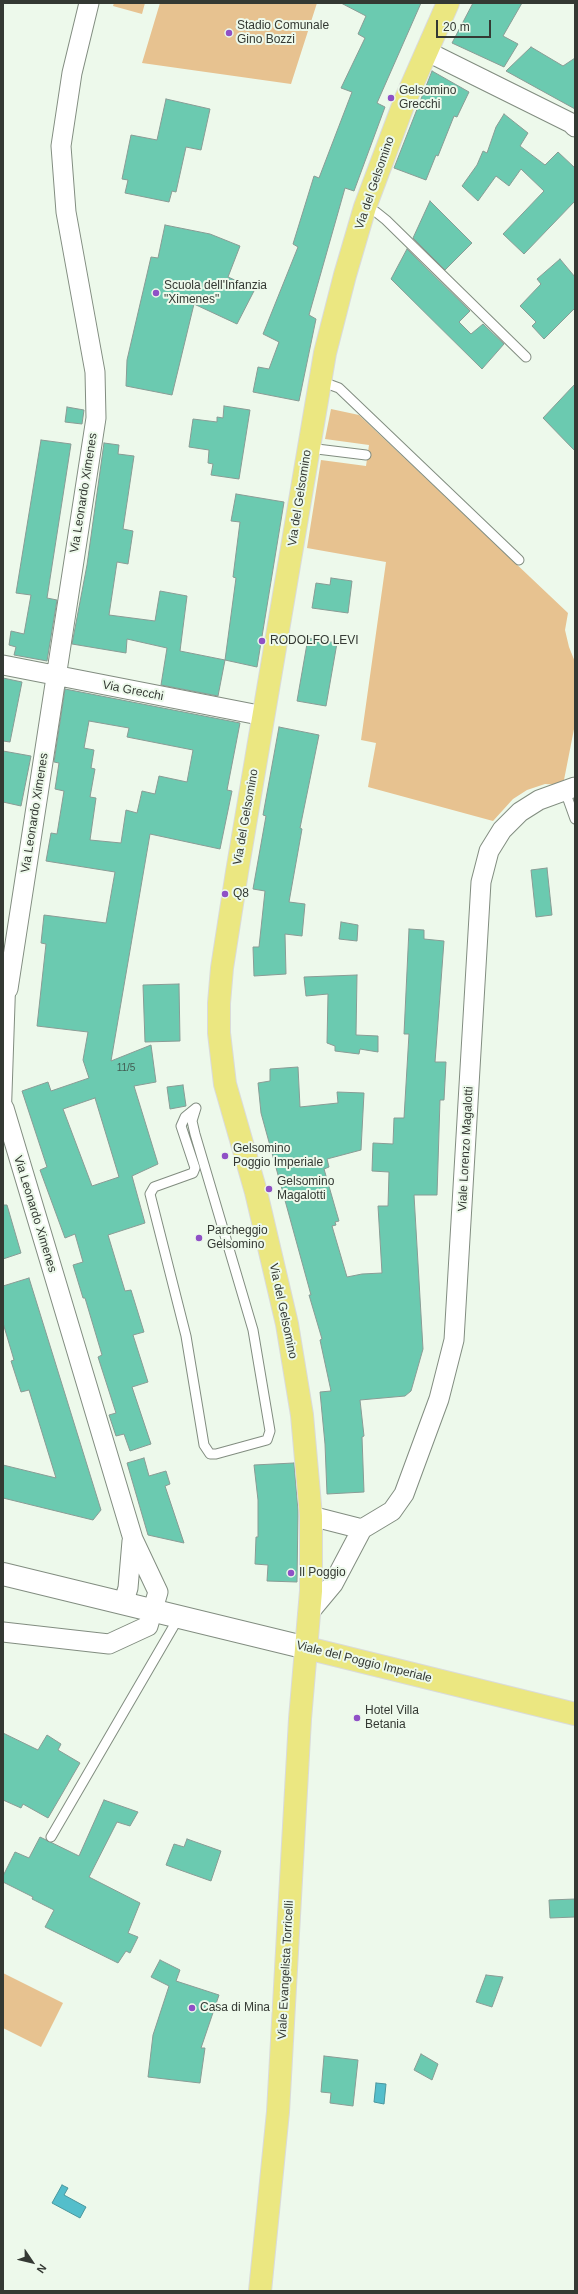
<!DOCTYPE html>
<style>
body{margin:0}
#map{position:relative;width:578px;height:2294px;overflow:hidden;background:#edf9eb;font-family:Arial,sans-serif}
canvas{display:block}
.frame{position:absolute;inset:0;border:4px solid #343933;pointer-events:none}
.north{position:absolute;left:12px;top:2242px;width:40px;height:40px;-webkit-text-stroke:3px #edf9eb;paint-order:stroke;rotate:125deg;font-size:11px;font-weight:700;line-height:16px;text-align:center;color:#343933}
.north::after{content:'';display:block;margin:auto;width:14px;height:18px;background:#343933;clip-path:polygon(50% 0,100% 100%,50% 72%,0 100%)}
.scale{position:absolute;left:436px;top:20px;width:55px;height:18px;box-sizing:border-box;border:2px solid #343933;border-top:0;padding-left:5px;font-size:12px;line-height:14px;white-space:nowrap;color:#343933;-webkit-text-stroke:3px #edf9eb;paint-order:stroke}
</style>
<div id="map">
<canvas width="578" height="2294"></canvas>
<div class="frame"></div>
<div class="north">N</div>
<div class="scale">20 m</div>
</div>
<script>
const g = document.querySelector('canvas').getContext('2d');
g.lineJoin = 'round';
function paint(path, color) { g.fillStyle = color; g.fill(path, 'evenodd'); }
const shape = rows => new Path2D(rows.map(r => 'M' + r).join(''));
function stroke(path, color, width, dash) { g.strokeStyle = color; g.lineWidth = width; g.lineCap = dash ? 'butt' : 'round'; g.setLineDash(dash || []); g.stroke(path); }
function drawText(font, color, halo, rows, align = 'center') {
  g.font = font + ' Arial,sans-serif'; g.lineWidth = 4; g.setLineDash([]); g.textBaseline = 'middle'; g.strokeStyle = halo; g.fillStyle = color; for (const [text, x, y, turn = 0] of rows) {
    g.save(); g.translate(x, y); g.rotate((+turn || 0) * Math.PI / 180); g.textAlign = isNaN(turn) ? turn : align; if (halo) g.strokeText(text, 0, 0); g.fillText(text, 0, 0); g.restore();
  }
}
paint(shape([
 [114,3,145,3,142,14,113,6],
 [160,3,317,3,291,84,142,63],
 [331,409,359,415,568,613,565,630,569,647,575,662,575,724,563,785,545,784,527,790,513,799,493,821,368,787,376,743,361,740,386,562,307,548,321,460,366,466,369,445,325,439],
 [3,1973,63,2003,41,2047,3,2028]
]), '#e7c290');
const water = shape([
 [376,2083,386,2084,384,2104,374,2102,376,2083],
 [62,2185,68,2188,64,2195,86,2207,80,2218,52,2203,62,2185]
]);
paint(water, '#54becb');
stroke(water, '#4a969d', 1);
const building = shape([
 [341,3,421,3,377,103,385,107,354,191,345,188,309,315,316,319,299,401,253,392,258,367,269,369,279,342,263,334,298,247,293,244,314,176,319,178,352,92,341,88,365,38,358,34,366,16,341,3],
 [473,3,522,3,503,36,518,44,504,67,452,43,473,3],
 [531,47,563,66,575,58,575,109,506,71,531,47],
 [432,71,469,92,457,117,454,116,438,156,436,155,426,180,394,168,432,71],
 [166,99,210,109,201,150,186,147,176,192,172,191,169,202,125,193,128,180,122,179,131,135,157,140,166,99],
 [504,114,528,133,520,146,545,165,558,152,575,168,575,201,524,254,503,234,544,191,521,169,509,186,496,176,478,201,462,186,477,165,483,151,487,153,496,127,504,114],
 [430,201,472,243,445,270,413,238,430,201],
 [165,225,210,234,240,246,228,277,255,289,237,324,194,304,172,395,126,386,127,360,151,257,158,258,165,225],
 [407,249,470,311,459,322,471,334,483,324,504,344,482,369,391,279,407,249],
 [560,259,575,277,575,308,544,339,532,326,536,322,520,306,541,284,537,279,560,259],
 [575,384,575,451,543,418,575,384],
 [224,406,250,410,239,479,211,475,213,464,208,463,209,450,189,447,193,419,217,422,217,417,223,418,224,406],
 [67,407,84,410,82,424,65,422,67,407],
 [41,440,71,444,47,598,57,600,47,661,14,655,16,647,9,645,11,631,24,634,31,595,16,593,41,440],
 [104,443,119,445,118,454,134,456,123,529,133,531,128,564,117,562,109,615,155,621,160,591,187,596,180,651,225,660,218,696,161,685,167,648,127,639,126,653,72,644,87,565,104,443],
 [236,494,284,502,257,667,225,660,236,578,233,577,240,522,231,521,236,494],
 [331,578,352,581,348,613,312,608,316,583,330,585,331,578],
 [308,638,337,643,326,706,297,701,308,638],
 [3,678,22,682,10,742,3,741,3,678],
 [65,689,240,723,227,790,232,791,220,849,150,834,111,1061,151,1045,156,1082,134,1086,158,1164,132,1176,145,1223,108,1235,125,1291,131,1290,144,1332,133,1335,148,1382,132,1387,151,1444,130,1451,124,1434,116,1436,109,1415,116,1413,98,1357,102,1355,85,1298,83,1298,73,1265,83,1262,75,1234,65,1238,40,1170,47,1167,22,1091,48,1082,51,1091,89,1078,83,1060,88,1032,37,1026,46,944,41,943,44,915,106,923,115,872,46,861,51,833,57,834,64,791,55,789,59,763,54,762,65,689],
 [89,721,129,728,127,737,193,750,187,782,159,776,155,794,142,791,137,813,126,810,121,843,90,840,96,798,90,797,95,769,91,768,94,750,84,748,89,721],
 [95,1098,119,1177,92,1186,63,1109,95,1098],
 [279,727,319,735,300,828,302,829,289,902,305,904,302,936,285,934,286,974,254,976,253,947,259,947,265,891,253,889,266,816,263,815,279,727],
 [3,751,31,756,21,806,3,802,3,751],
 [547,868,552,915,536,917,531,870,547,868],
 [341,922,358,925,357,941,339,939,341,922],
 [409,929,424,930,424,939,444,941,435,1062,446,1062,444,1100,440,1100,437,1195,414,1195,423,1349,411,1391,405,1396,360,1400,364,1436,362,1437,364,1492,327,1494,325,1444,320,1392,331,1391,320,1340,322,1339,309,1295,311,1295,261,1113,258,1083,270,1081,270,1069,298,1067,300,1107,338,1103,337,1092,364,1093,361,1150,327,1159,329,1167,324,1169,339,1221,335,1222,336,1225,332,1226,347,1277,362,1274,382,1273,378,1206,388,1206,389,1172,372,1171,373,1143,393,1144,394,1118,404,1118,409,1034,404,1034,409,929],
 [357,975,356,1035,378,1036,378,1052,360,1049,359,1054,335,1051,335,1046,327,1043,328,994,306,996,304,977,357,975],
 [179,984,180,1041,145,1042,143,985,179,984],
 [183,1085,186,1106,170,1109,167,1087,183,1085],
 [3,1205,7,1205,21,1253,3,1259,3,1205],
 [29,1278,101,1510,93,1520,3,1498,3,1465,56,1478,29,1390,21,1392,11,1361,14,1360,3,1323,3,1286,29,1278],
 [144,1458,149,1476,166,1471,170,1484,165,1486,184,1543,148,1535,127,1463,144,1458],
 [294,1463,298,1510,297,1582,267,1581,268,1565,255,1564,256,1537,258,1537,258,1500,254,1465,294,1463],
 [3,1733,38,1750,47,1735,61,1744,58,1750,80,1763,48,1818,23,1804,21,1808,3,1800,3,1733],
 [104,1800,138,1812,130,1826,117,1822,89,1877,140,1903,128,1933,138,1937,130,1953,126,1951,118,1963,45,1927,54,1910,32,1899,33,1897,3,1882,3,1876,15,1852,29,1858,40,1837,79,1856,104,1800],
 [187,1839,221,1851,211,1881,166,1865,174,1844,184,1847,187,1839],
 [575,1899,575,1917,550,1918,549,1900,575,1899],
 [160,1960,180,1970,176,1981,219,1995,201,2048,205,2048,200,2083,148,2077,153,2035,169,1986,151,1977,160,1960],
 [486,1975,503,1977,492,2007,476,2002,486,1975],
 [421,2054,438,2064,432,2080,414,2070,421,2054],
 [324,2056,358,2060,353,2106,330,2103,331,2093,321,2092,324,2056]
]);
paint(building, '#6bcab0');
stroke(building, '#899c95', 1);
const service = shape([
 [365,207,376,212,386,220,526,357],
 [320,381,339,388,519,560],
 [309,448,366,455],
 [565,791,575,819],
 [196,1108,192,1121,195,1134,253,1330,270,1431,267,1440,216,1454,210,1454,204,1445,186,1336,150,1194,154,1187,193,1173,195,1168,181,1126,185,1117,196,1108],
 [51,1837,179,1617]
]);
const pedestrian = shape([
 [4,1108,8,989]
]);
const minor = shape([
 [426,51,571,123,575,127],
 [3,665,264,716],
 [8,989,96,418,95,372,66,212,61,146,72,73,89,3],
 [311,1516,362,1529],
 [123,1604,128,1588,132,1541],
 [308,1614,333,1584,362,1529,392,1511,404,1494,439,1399,454,1340,481,882,489,851,502,830,520,812,539,800,575,787],
 [3,1632,109,1644,148,1626,158,1592,133,1539,4,1108]
]);
const tertiary = shape([
 [3,1574,307,1648]
]);
const primary = shape([
 [307,1648,575,1714],
 [260,2291,278,2112,300,1719,311,1591,311,1516,302,1415,287,1324,256,1192,225,1084,219,1033,219,1003,222,968,237,872,325,353,345,275,365,207,404,103,448,3]
]);
stroke(service, '#828d80', 11);
stroke(pedestrian, '#828d80', 16);
stroke(minor, '#828d80', 21);
stroke(tertiary, '#828d80', 24);
stroke(primary, '#dadbda', 24);
stroke(service, '#fff', 9);
stroke(pedestrian, '#fff', 14);
stroke(minor, '#fff', 19);
stroke(tertiary, '#fff', 22);
stroke(primary, '#ebe781', 22);
for (const [x, y, r, color] of [
 [229,33,4,"#8f50c6"],
 [391,98,4,"#8f50c6"],
 [156,293,4,"#8f50c6"],
 [262,641,4,"#8f50c6"],
 [225,894,4,"#8f50c6"],
 [225,1156,4,"#8f50c6"],
 [269,1189,4,"#8f50c6"],
 [199,1238,4,"#8f50c6"],
 [291,1573,4,"#8f50c6"],
 [357,1718,4,"#8f50c6"],
 [192,2008,4,"#8f50c6"]
]) { const dot = new Path2D(); dot.arc(x, y, r, 0, 2 * Math.PI); g.fillStyle = color; g.fill(dot); stroke(dot, '#edf9eb', 1.5); }
drawText('10px', '#425d52', null, [
 ["11/5",126,1068]
]);
drawText('12px', '#343933', '#edf9eb', [
 ["Stadio Comunale",237,26],
 ["Gino Bozzi",237,40],
 ["Gelsomino",399,91],
 ["Grecchi",399,105],
 ["Scuola dell'Infanzia",164,286],
 ["\"Ximenes\"",164,300],
 ["RODOLFO LEVI",270,641],
 ["Q8",233,894],
 ["Gelsomino",233,1149],
 ["Poggio Imperiale",233,1163],
 ["Gelsomino",277,1182],
 ["Magalotti",277,1196],
 ["Parcheggio",207,1231],
 ["Gelsomino",207,1245],
 ["Il Poggio",299,1573],
 ["Hotel Villa",365,1711],
 ["Betania",365,1725],
 ["Casa di Mina",200,2008]
], 'left');
drawText('12px', '#343933', '#edf9eb', [
 ["Via del Gelsomino",375,183,-71],
 ["Via Leonardo Ximenes",84,493,-81],
 ["Via del Gelsomino",300,498,-81],
 ["Via Grecchi",133,691,11],
 ["Via Leonardo Ximenes",35,813,-81],
 ["Via del Gelsomino",246,817,-80],
 ["Viale Lorenzo Magalotti",466,1149,-87],
 ["Via Leonardo Ximenes",35,1214,73],
 ["Via del Gelsomino",283,1311,78],
 ["Viale del Poggio Imperiale",364,1662,14],
 ["Viale Evangelista Torricelli",286,1970,-87]
]);
</script>
